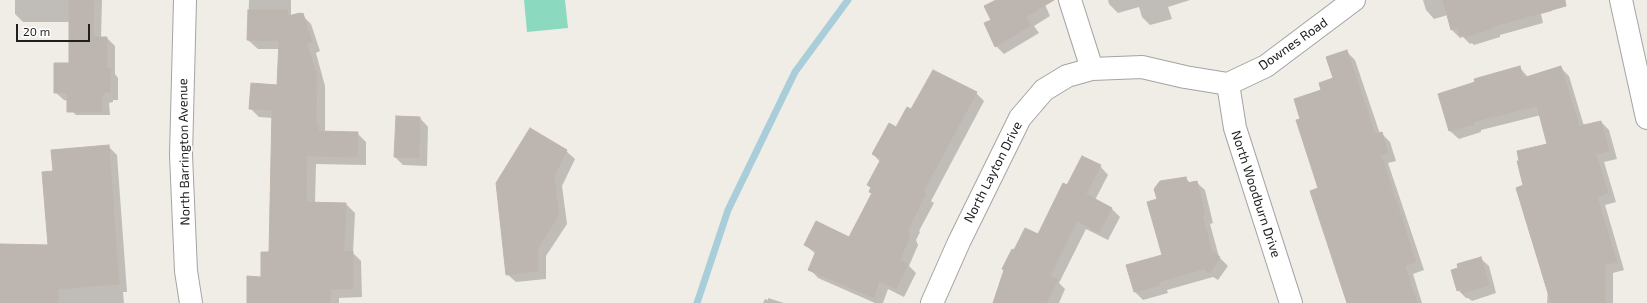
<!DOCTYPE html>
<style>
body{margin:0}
#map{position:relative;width:1647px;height:303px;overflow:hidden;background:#f0ede7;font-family:"Exo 2",sans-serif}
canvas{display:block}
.scale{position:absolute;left:16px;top:24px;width:74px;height:18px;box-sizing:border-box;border:2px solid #202020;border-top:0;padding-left:5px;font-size:12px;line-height:14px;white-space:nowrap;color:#202020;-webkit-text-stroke:3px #fff;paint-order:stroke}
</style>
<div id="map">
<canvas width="1647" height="303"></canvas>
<div class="scale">20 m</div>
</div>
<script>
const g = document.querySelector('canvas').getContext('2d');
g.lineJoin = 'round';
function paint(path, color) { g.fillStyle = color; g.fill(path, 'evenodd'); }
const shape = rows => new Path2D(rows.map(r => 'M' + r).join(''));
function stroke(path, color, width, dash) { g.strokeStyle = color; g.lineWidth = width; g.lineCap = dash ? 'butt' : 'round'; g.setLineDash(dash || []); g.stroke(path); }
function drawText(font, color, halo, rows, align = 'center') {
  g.font = font + ' "Exo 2",sans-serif'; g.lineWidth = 4; g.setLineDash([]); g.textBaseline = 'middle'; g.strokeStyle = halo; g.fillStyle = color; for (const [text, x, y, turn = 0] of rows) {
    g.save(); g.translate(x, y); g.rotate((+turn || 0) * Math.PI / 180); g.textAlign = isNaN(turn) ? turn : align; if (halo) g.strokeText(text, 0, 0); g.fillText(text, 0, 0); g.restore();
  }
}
paint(shape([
 [524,0,565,0,568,28,527,32]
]), '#8bd9bf');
paint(shape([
 [15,0,102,0,101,38,107,38,115,46,115,74,118,78,118,100,113,100,113,102,109,103,110,115,76,115,68,107,68,101,64,100,55,92,70,64,70,22,23,22,15,14],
 [249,0,291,0,291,16,302,15,311,24,320,51,316,53,325,86,325,132,357,133,366,142,366,165,316,164,315,204,346,204,355,213,353,253,361,261,362,297,339,298,339,303,248,303,262,278,270,253,273,118,259,117,250,108,278,86,280,49,258,49,248,40],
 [998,0,1043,0,1050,16,1034,26,1039,33,1004,54,996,46,992,20],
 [1108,0,1190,0,1168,7,1172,19,1150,25,1142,17,1139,7,1118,13,1109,4],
 [1423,0,1549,0,1552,11,1541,14,1543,23,1500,35,1500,37,1474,45,1472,43,1470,44,1463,37,1460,38,1452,30,1448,15,1434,19,1426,10],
 [1346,51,1355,60,1380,134,1381,133,1390,142,1396,161,1388,163,1424,270,1413,274,1422,303,1354,303,1320,188,1301,120,1323,91,1334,79],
 [1519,67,1528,77,1560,67,1569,76,1584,126,1601,122,1609,130,1617,159,1604,162,1616,202,1605,205,1624,270,1613,273,1613,303,1547,303,1548,288,1525,186,1548,145,1541,115,1481,130,1481,132,1459,139,1450,131,1439,94],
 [976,93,984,101,931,201,934,203,919,231,920,232,916,240,918,245,909,266,916,273,904,297,888,289,883,303,875,303,818,278,810,269,816,254,805,245,850,238,873,194,870,192,872,189,868,185,880,162,873,154,912,111],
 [420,118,428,127,427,166,403,165,395,157],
 [108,146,117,155,127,292,123,292,124,303,0,303,0,248,49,246,54,172],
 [566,151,575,159,562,186,567,224,546,256,546,279,516,282,507,274],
 [1100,166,1108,175,1095,200,1111,208,1120,217,1108,240,1086,229,1059,283,1065,289,1059,303,994,303,1005,271,1003,269,1015,251,1038,235,1067,187],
 [1186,178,1190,183,1196,182,1205,190,1213,223,1210,224,1219,257,1228,266,1218,280,1213,277,1167,290,1168,293,1143,300,1135,292,1163,256,1159,200],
 [1480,258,1489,266,1496,293,1472,301,1468,298,1466,298,1458,290],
 [768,298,784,303,763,303,765,299,768,300]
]), '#0003');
stroke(shape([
 [697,303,728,210,795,72,848,0]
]), '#aacdda', 7);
const building = shape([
 [69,0,94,0,93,37,107,37,107,68,111,68,110,92,105,92,105,94,102,95,102,112,67,112,67,93,54,93,54,63,69,63,69,0],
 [996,0,1054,0,1026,17,1031,25,995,47,984,23,991,20,984,6,996,0],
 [1443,0,1565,0,1566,6,1492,27,1492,29,1465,37,1464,35,1460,36,1458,28,1451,30,1443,0],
 [248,10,287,10,288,16,300,13,300,14,303,13,312,42,307,44,317,76,316,125,319,126,318,131,358,132,357,157,307,156,306,202,346,203,344,252,353,251,353,289,331,289,330,303,247,303,247,276,261,277,261,252,269,252,272,110,249,109,251,83,277,85,279,41,247,40,248,10],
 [1347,50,1375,134,1382,132,1388,153,1381,155,1416,262,1405,266,1417,303,1347,303,1310,191,1318,188,1296,120,1300,119,1294,99,1321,90,1319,83,1333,78,1326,57,1347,50],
 [1520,66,1523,78,1561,66,1579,126,1601,121,1609,151,1596,154,1608,193,1597,197,1617,262,1605,265,1605,303,1551,303,1516,188,1523,185,1517,161,1519,161,1517,151,1547,144,1537,106,1473,122,1474,124,1449,131,1438,94,1475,82,1474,79,1520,66],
 [933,70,977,92,923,192,926,194,911,223,912,223,908,231,910,236,900,260,908,264,896,289,879,281,874,298,808,270,816,251,804,245,816,221,849,237,872,193,869,192,871,187,867,185,881,159,872,154,889,123,896,127,907,107,911,109,933,70],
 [396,116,420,117,419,158,394,157,396,116],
 [530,128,567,150,554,177,559,215,538,248,538,271,506,275,496,183,530,128],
 [109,145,119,284,58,289,58,303,0,303,0,244,48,245,42,172,53,171,51,150,109,145],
 [1082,156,1101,165,1086,194,1112,208,1099,233,1077,221,1050,276,1058,280,1046,303,993,303,1004,270,1002,269,1012,249,1014,250,1025,228,1038,234,1063,183,1067,185,1082,156],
 [1186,177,1187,183,1197,181,1205,215,1202,215,1212,251,1220,257,1210,273,1204,269,1159,282,1160,285,1134,292,1126,265,1162,255,1147,202,1157,199,1154,189,1160,181,1186,177],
 [1481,257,1489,285,1462,293,1461,289,1457,291,1451,270,1458,268,1457,264,1481,257]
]);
paint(building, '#bdb6b0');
stroke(building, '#c0b5aa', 1);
const street = shape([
 [185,0,181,155,186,271,191,303],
 [1070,0,1092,69],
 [1621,0,1647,118],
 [1228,84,1235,128,1291,303],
 [1228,84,1266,66,1354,0],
 [932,303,959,242,1020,118,1044,90,1067,76,1092,69,1142,67,1185,77,1228,84]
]);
stroke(street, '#a4a4a4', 24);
stroke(street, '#fff', 22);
drawText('13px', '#202020', '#fff', [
 ["Downes Road",1293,44,-35],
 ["North Barrington Avenue",184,152,-91],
 ["North Layton Drive",993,172,-63],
 ["North Woodburn Drive",1256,194,72]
]);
</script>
